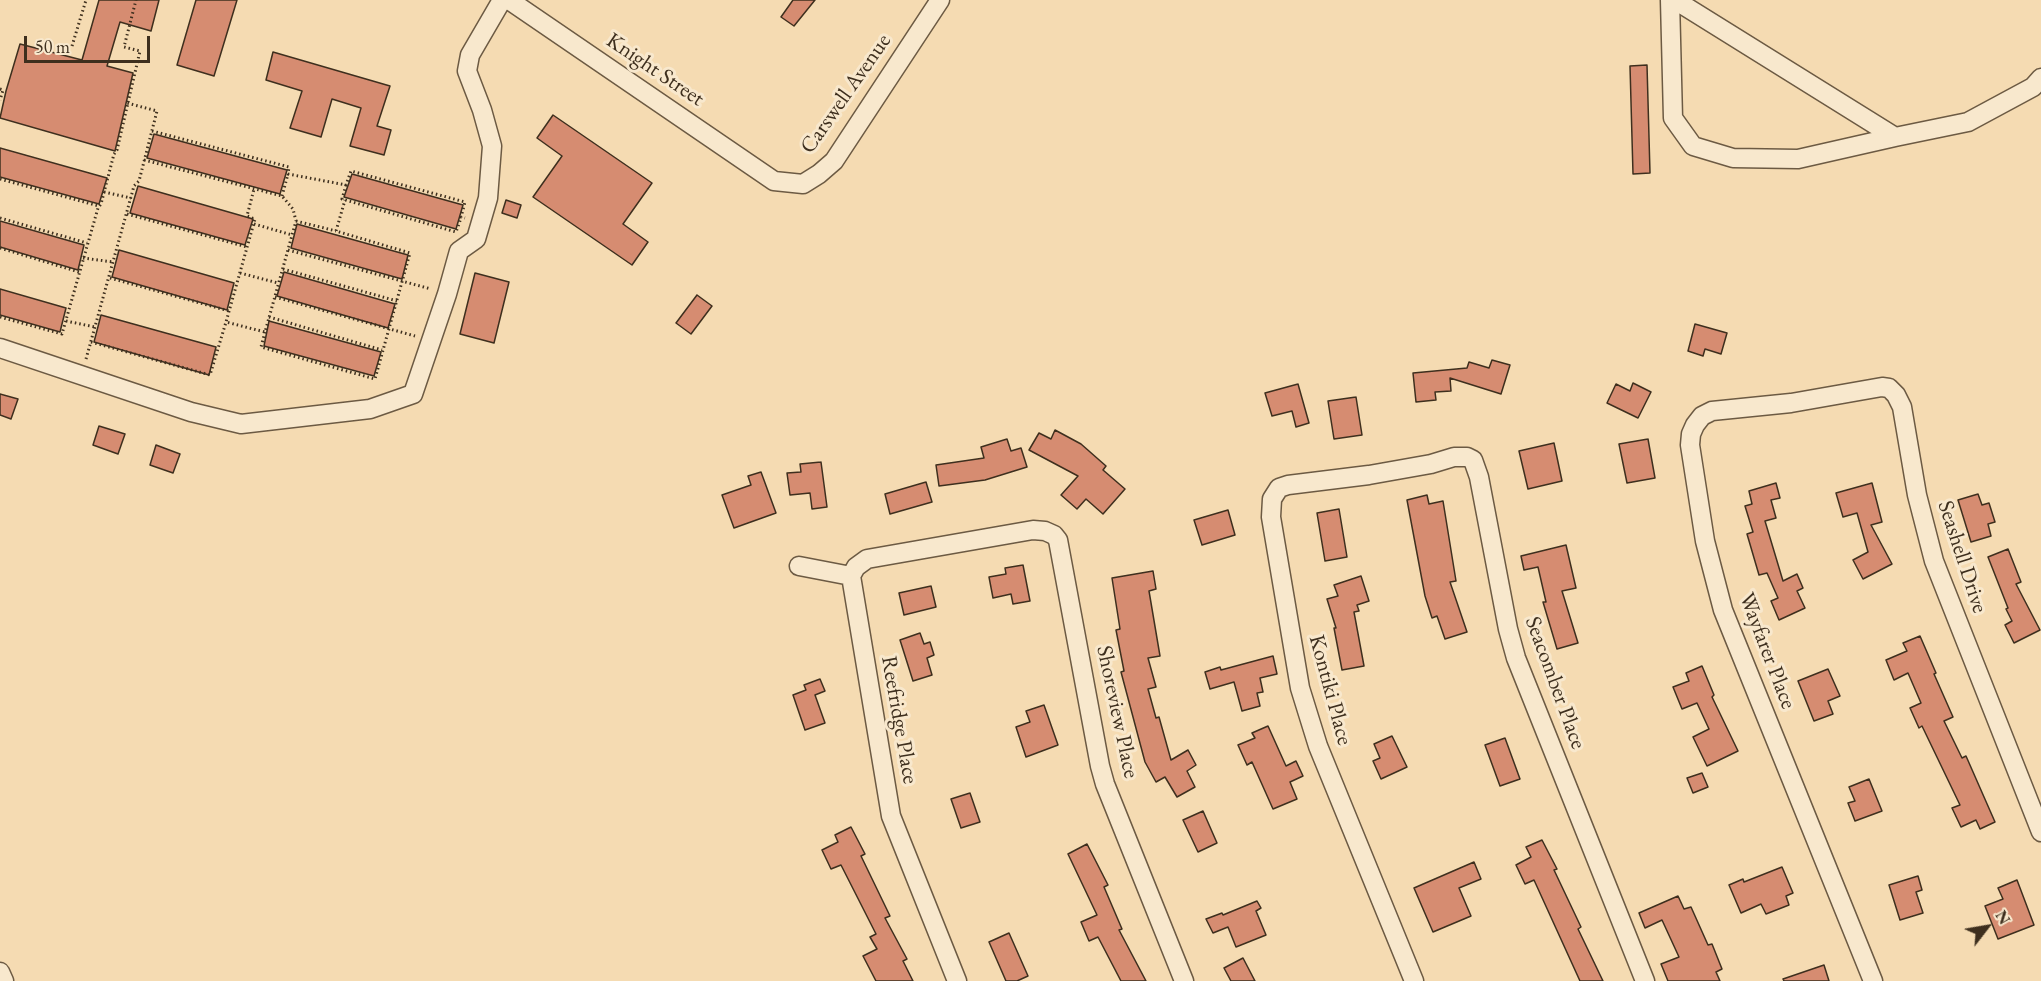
<!DOCTYPE html>
<style>
body{margin:0}
#map{position:relative;width:2041px;height:981px;overflow:hidden;background:#f5dbb2;font-family:"EB Garamond",serif}
canvas{display:block}
.north{position:absolute;left:1957px;top:897px;width:60px;height:60px;-webkit-text-stroke:4px #f8e8cd;paint-order:stroke;rotate:59deg;font-size:16px;font-weight:700;line-height:24px;text-align:center;color:#3e2f1e}
.north::after{content:'';display:block;margin:auto;width:21px;height:27px;background:#3e2f1e;clip-path:polygon(50% 0,100% 100%,50% 72%,0 100%)}
.scale{position:absolute;left:24px;top:36px;width:126px;height:27px;box-sizing:border-box;border:3px solid #3e2f1e;border-top:0;padding-left:8px;font-size:18px;line-height:21px;white-space:nowrap;color:#3e2f1e;-webkit-text-stroke:4px #f8e8cd;paint-order:stroke}
</style>
<div id="map">
<canvas width="2041" height="981"></canvas>
<div class="north">N</div>
<div class="scale">50 m</div>
</div>
<script>
const g = document.querySelector('canvas').getContext('2d');
g.lineJoin = 'round';
function paint(path, color) { g.fillStyle = color; g.fill(path, 'evenodd'); }
const shape = rows => new Path2D(rows.map(r => 'M' + r).join(''));
function stroke(path, color, width, dash) { g.strokeStyle = color; g.lineWidth = width; g.lineCap = dash ? 'butt' : 'round'; g.setLineDash(dash || []); g.stroke(path); }
function drawText(font, color, halo, rows, align = 'center') {
  g.font = font + ' "EB Garamond",serif'; g.lineWidth = 6; g.setLineDash([]); g.textBaseline = 'middle'; g.strokeStyle = halo; g.fillStyle = color; for (const [text, x, y, turn = 0] of rows) {
    g.save(); g.translate(x, y); g.rotate((+turn || 0) * Math.PI / 180); g.textAlign = isNaN(turn) ? turn : align; if (halo) g.strokeText(text, 0, 0); g.fillText(text, 0, 0); g.restore();
  }
}
const building = shape([
 [99,0,159,0,151,31,120,22,107,66,133,73,115,151,0,118,6,91,20,44,82,60,99,0],
 [196,0,237,0,214,76,177,65,196,0],
 [793,0,815,0,794,26,781,17,793,0],
 [273,52,390,86,377,126,391,130,384,155,350,146,361,108,332,99,321,137,290,128,302,91,266,80,273,52],
 [1647,65,1650,173,1633,174,1630,66,1647,65],
 [553,115,652,183,623,224,648,242,632,265,533,197,562,156,537,138,553,115],
 [154,134,287,170,280,194,147,158,154,134],
 [0,148,107,178,99,204,0,177,0,148],
 [352,174,463,205,456,229,344,197,352,174],
 [138,186,253,219,245,245,130,213,138,186],
 [506,200,521,205,517,218,502,213,506,200],
 [0,221,84,245,78,270,0,247,0,221],
 [297,224,408,255,402,279,291,248,297,224],
 [119,250,234,283,227,310,112,277,119,250],
 [284,272,395,304,388,328,277,296,284,272],
 [475,273,509,282,494,343,460,334,475,273],
 [0,289,66,308,60,332,0,315,0,289],
 [697,295,712,306,691,334,676,323,697,295],
 [101,315,216,347,209,375,94,342,101,315],
 [269,321,381,352,374,376,264,346,269,321],
 [1695,324,1727,333,1721,354,1705,349,1703,356,1688,351,1695,324],
 [1492,360,1510,365,1501,394,1450,378,1451,391,1435,392,1436,400,1416,402,1413,373,1467,368,1469,362,1489,368,1492,360],
 [1633,383,1651,392,1638,418,1607,403,1616,384,1630,391,1633,383],
 [1298,384,1309,423,1296,427,1292,411,1272,416,1265,393,1298,384],
 [0,394,18,399,11,419,0,415,0,394],
 [1356,397,1362,435,1334,439,1328,401,1356,397],
 [99,426,125,434,118,454,93,445,99,426],
 [1055,430,1081,444,1106,466,1103,470,1125,489,1103,514,1086,499,1077,509,1061,495,1078,476,1029,450,1039,433,1051,439,1055,430],
 [1007,439,1011,451,1021,448,1027,467,985,480,939,486,936,465,984,458,981,447,1007,439],
 [1648,439,1655,478,1627,483,1619,444,1648,439],
 [1554,443,1562,481,1528,489,1519,451,1554,443],
 [156,445,180,454,173,473,150,465,156,445],
 [821,462,827,507,812,509,810,493,790,495,787,473,801,472,800,464,821,462],
 [761,472,776,513,734,528,722,495,751,485,748,476,761,472],
 [926,482,932,502,890,514,885,494,926,482],
 [1776,483,1780,498,1771,500,1776,518,1765,521,1783,581,1797,574,1803,588,1797,591,1805,608,1779,620,1771,601,1778,598,1767,573,1759,575,1747,534,1753,532,1745,506,1752,504,1749,491,1776,483],
 [1872,483,1882,522,1871,525,1892,564,1863,579,1853,560,1868,552,1857,513,1843,517,1836,493,1872,483],
 [1978,494,1982,505,1989,503,1995,522,1988,524,1991,536,1971,542,1958,500,1978,494],
 [1427,495,1429,504,1443,501,1456,581,1450,582,1467,632,1445,639,1437,616,1432,618,1425,596,1407,500,1427,495],
 [1339,509,1347,557,1325,561,1317,513,1339,509],
 [1228,510,1235,535,1202,545,1194,520,1228,510],
 [1566,545,1576,588,1562,591,1578,643,1557,649,1543,602,1546,602,1538,567,1524,570,1521,556,1566,545],
 [2008,549,2021,582,2016,584,2040,630,2014,643,2005,625,2012,621,2006,609,2008,608,1988,557,2008,549],
 [1023,565,1030,601,1013,604,1011,594,993,598,989,577,1006,574,1005,568,1023,565],
 [1153,571,1156,589,1149,591,1160,656,1148,658,1156,687,1148,689,1156,718,1159,717,1171,760,1188,750,1196,765,1187,771,1195,787,1177,797,1165,777,1156,782,1145,762,1121,672,1124,671,1116,630,1120,629,1112,578,1153,571],
 [1361,576,1369,601,1357,605,1359,611,1354,612,1364,666,1342,670,1334,628,1336,628,1327,599,1338,596,1334,585,1361,576],
 [931,586,936,607,904,615,899,593,931,586],
 [920,633,924,644,930,642,934,655,927,658,932,675,913,681,900,640,920,633],
 [1920,636,1936,673,1934,674,1953,717,1944,721,1962,758,1966,756,1995,822,1980,829,1976,820,1961,827,1952,808,1960,805,1922,726,1919,728,1910,708,1921,703,1908,673,1894,680,1886,660,1907,651,1903,643,1920,636],
 [1273,656,1277,674,1260,678,1263,692,1257,693,1260,706,1242,711,1234,682,1210,689,1205,672,1220,667,1221,670,1273,656],
 [1702,666,1714,695,1712,697,1738,751,1707,766,1693,737,1709,729,1697,703,1682,709,1673,687,1689,681,1686,673,1702,666],
 [1828,669,1840,696,1828,701,1833,714,1814,721,1798,681,1828,669],
 [820,679,825,691,815,695,825,723,805,730,793,695,806,690,804,685,820,679],
 [1044,705,1058,745,1026,757,1016,727,1030,722,1026,711,1044,705],
 [1268,726,1286,766,1296,761,1303,776,1290,782,1297,799,1273,809,1252,762,1247,765,1238,745,1255,738,1252,733,1268,726],
 [1392,736,1407,767,1381,779,1373,761,1380,758,1374,744,1392,736],
 [1505,738,1520,779,1500,786,1485,745,1505,738],
 [1702,773,1708,787,1693,793,1687,778,1702,773],
 [1869,779,1882,811,1855,821,1848,803,1855,801,1849,787,1869,779],
 [970,793,980,822,961,828,951,799,970,793],
 [1203,811,1217,843,1198,852,1183,820,1203,811],
 [851,827,865,854,861,856,890,916,885,918,907,959,903,961,913,981,876,981,863,956,877,949,870,937,876,934,841,865,831,869,822,850,838,842,835,835,851,827],
 [1542,840,1557,869,1554,870,1581,927,1578,929,1603,981,1580,981,1534,880,1525,884,1516,865,1531,857,1526,847,1542,840],
 [1087,844,1108,885,1104,887,1122,929,1119,930,1146,981,1121,981,1098,937,1089,941,1081,922,1097,915,1068,854,1087,844],
 [1474,862,1481,879,1459,888,1471,916,1433,932,1414,888,1474,862],
 [1782,867,1793,893,1786,896,1789,905,1766,914,1761,904,1741,913,1729,885,1743,879,1744,882,1782,867],
 [1918,876,1922,890,1916,892,1923,913,1900,920,1889,885,1918,876],
 [2017,880,2034,925,1998,939,1985,906,2003,899,1998,888,2017,880],
 [1678,896,1684,909,1691,907,1708,945,1712,944,1722,969,1716,972,1720,981,1668,981,1661,964,1679,957,1662,920,1645,928,1639,913,1678,896],
 [1257,901,1261,908,1256,911,1266,935,1236,947,1228,927,1213,933,1206,919,1222,913,1223,915,1257,901],
 [1009,933,1028,976,1017,981,1006,981,989,942,1009,933],
 [1243,958,1255,981,1231,981,1224,968,1243,958],
 [1824,965,1829,981,1784,981,1783,979,1824,965]
]);
paint(building, '#d68c71');
stroke(building, '#3e2f1e', 1.5);
const minor = shape([
 [509,0,774,181,803,184,819,174,834,161,940,0],
 [1670,0,1673,118,1693,146,1733,158,1798,159,1895,137],
 [1675,0,1895,137,1968,122,2033,87,2041,78],
 [0,348,191,412,241,424,370,409,413,394,447,294,459,251,476,239,488,198,492,146,482,110,467,71,470,55,502,0],
 [799,566,851,576],
 [0,972,4,981],
 [957,981,891,816,851,576,856,567,867,559,1033,530,1045,531,1054,535,1058,540,1100,766,1105,784,1184,981],
 [1414,981,1318,746,1300,688,1271,517,1272,499,1279,488,1288,485,1369,475,1431,464,1454,457,1467,457,1473,460,1479,477,1508,629,1516,658,1645,981],
 [1873,981,1723,610,1705,541,1690,445,1691,434,1695,425,1702,416,1712,411,1791,403,1882,387,1889,388,1896,395,1902,407,1917,495,1934,561,2041,832]
]);
stroke(minor, '#6c5a43', 21);
stroke(shape([
 [72,46,86,0],
 [0,89,3,90,0,100],
 [152,131,289,167,288,174,346,185,351,171,465,202,461,217,465,218],
 [144,160,282,196,293,209,296,221,265,332,226,322,255,219,247,216,254,189],
 [0,179,99,206],
 [346,185,342,199,456,232,461,218],
 [104,192,131,198],
 [282,196,288,174],
 [127,214,247,247],
 [0,218,87,243],
 [296,221,336,231],
 [254,224,292,235],
 [0,248,79,272],
 [288,250,431,289],
 [83,258,113,262],
 [283,269,397,301],
 [240,273,278,283],
 [110,278,229,311],
 [275,297,415,336],
 [0,317,62,334,98,208,101,204,114,154,117,150,140,51,124,47,136,0],
 [269,317,382,350],
 [66,321,95,327],
 [265,332,261,347,375,379,410,253,336,231,345,200],
 [91,342,210,375,226,322],
 [86,359,134,186,139,181,157,111,127,103]
]), '#3e2f1e', 3, [1.5, 3]);
stroke(minor, '#f8e8cd', 18);
drawText('22px', '#3e2f1e', '#f8e8cd', [
 ["Knight Street",655,70,34],
 ["Carswell Avenue",846,94,-55],
 ["Seashell Drive",1962,557,72],
 ["Wayfarer Place",1767,651,69],
 ["Seacomber Place",1555,683,70],
 ["Kontiki Place",1330,690,75],
 ["Shoreview Place",1117,712,78],
 ["Reefridge Place",899,720,80]
]);
</script>
